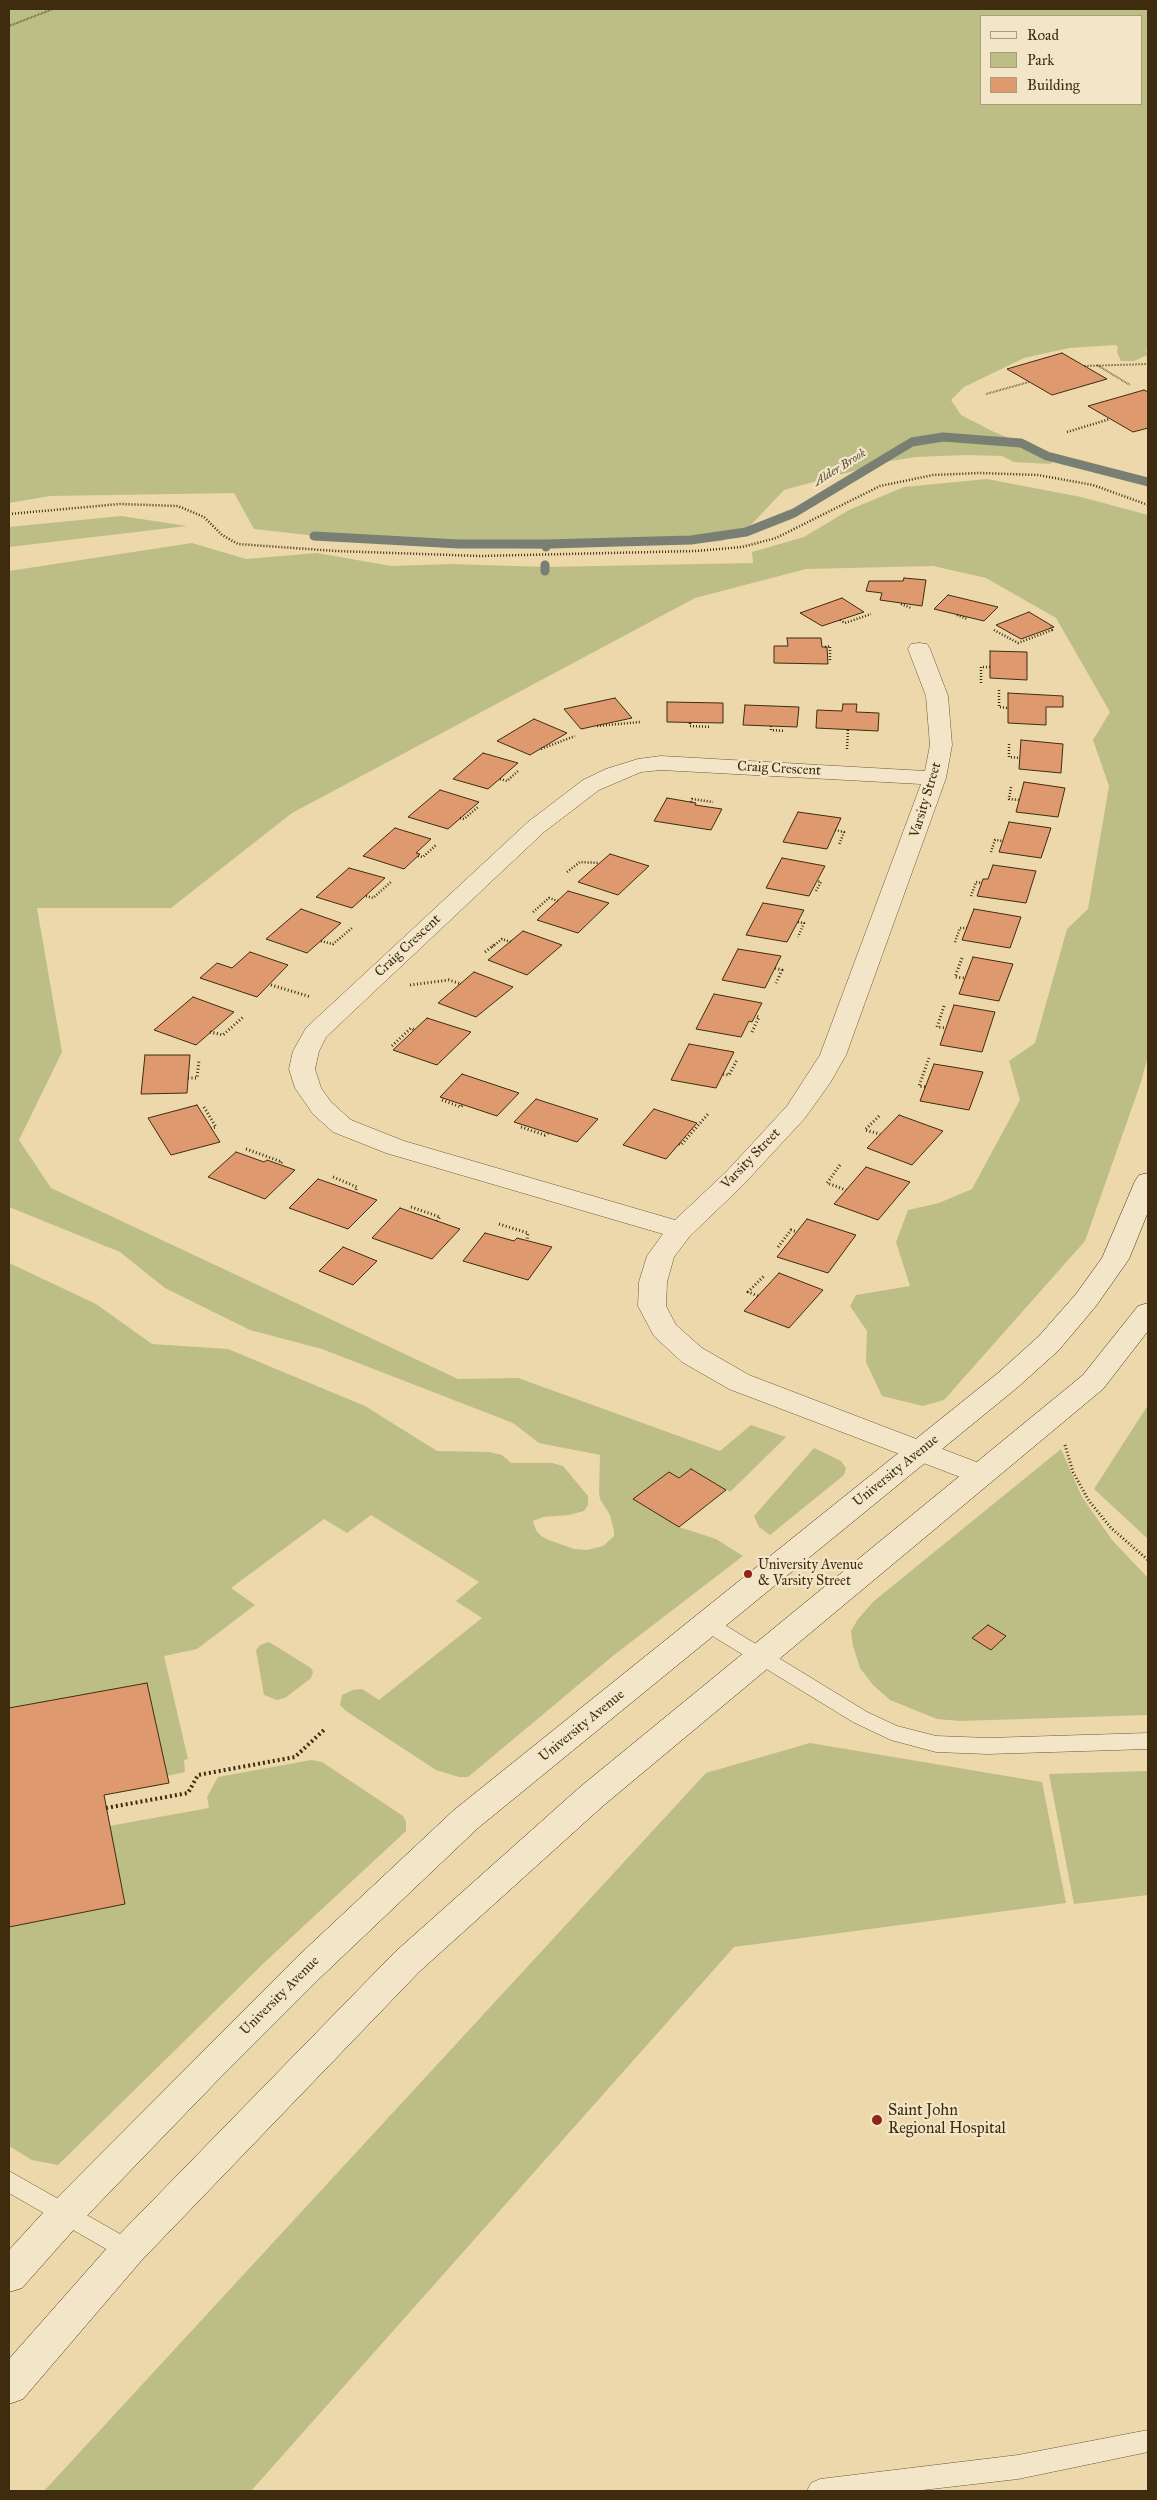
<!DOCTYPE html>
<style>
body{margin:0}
#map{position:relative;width:1157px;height:2500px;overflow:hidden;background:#ecd8aa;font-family:"IM FELL Great Primer",serif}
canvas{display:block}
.frame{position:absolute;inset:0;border:10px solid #3f2c0f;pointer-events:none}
.legend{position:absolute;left:980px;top:15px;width:162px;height:90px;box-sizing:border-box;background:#f3e6c8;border:1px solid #ab9c7e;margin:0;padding:6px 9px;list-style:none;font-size:15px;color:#3f2c0f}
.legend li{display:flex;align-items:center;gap:10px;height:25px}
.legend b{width:25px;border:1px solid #ab9c7e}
</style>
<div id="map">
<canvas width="1157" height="2500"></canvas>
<div class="frame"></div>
<ul class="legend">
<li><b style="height:6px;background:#f3e6c8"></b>Road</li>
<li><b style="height:14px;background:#bcbe86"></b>Park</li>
<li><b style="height:14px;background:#df996e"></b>Building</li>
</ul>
</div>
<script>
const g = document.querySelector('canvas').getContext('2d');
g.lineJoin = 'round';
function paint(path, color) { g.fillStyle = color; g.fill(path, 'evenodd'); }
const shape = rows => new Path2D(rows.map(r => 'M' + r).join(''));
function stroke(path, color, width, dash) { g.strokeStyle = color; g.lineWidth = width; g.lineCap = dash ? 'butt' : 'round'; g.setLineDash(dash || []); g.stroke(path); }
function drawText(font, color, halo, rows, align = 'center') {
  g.font = font + ' "IM FELL Great Primer",serif'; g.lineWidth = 4.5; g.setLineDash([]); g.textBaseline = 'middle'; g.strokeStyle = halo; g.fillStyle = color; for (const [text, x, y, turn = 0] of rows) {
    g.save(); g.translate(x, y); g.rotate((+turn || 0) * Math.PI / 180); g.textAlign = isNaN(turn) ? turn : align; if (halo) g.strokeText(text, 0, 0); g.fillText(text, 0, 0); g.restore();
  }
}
paint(shape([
 [9,9,1148,9,1148,348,1146,350,1148,355,1134,361,1121,361,1117,352,1118,347,1115,345,1069,348,1024,358,964,387,951,400,961,415,994,432,1054,456,1056,460,1050,464,1014,462,1002,456,966,455,916,457,890,461,784,490,750,526,722,541,545,549,424,545,325,537,254,529,234,493,50,496,9,503],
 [981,16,1141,16,1141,104,981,104],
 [987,479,1081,497,1148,515,1148,1056,1141,1082,1085,1241,944,1400,923,1406,882,1396,866,1362,867,1331,850,1306,856,1295,910,1286,896,1242,908,1210,939,1203,972,1189,1020,1100,1009,1061,1035,1043,1067,929,1088,909,1109,786,1093,740,1110,712,1056,618,986,578,933,566,806,569,695,598,292,813,171,908,37,908,62,1052,19,1140,51,1188,458,1379,518,1378,720,1451,751,1425,786,1437,730,1492,691,1469,679,1478,669,1472,634,1499,679,1527,716,1539,743,1556,614,1655,468,1777,459,1777,436,1770,346,1711,340,1705,342,1695,353,1690,362,1689,379,1700,482,1618,456,1601,479,1582,371,1515,347,1533,324,1519,231,1588,255,1605,197,1649,164,1656,188,1759,184,1760,185,1772,167,1776,147,1683,9,1708,9,1263,96,1304,152,1344,228,1349,365,1406,437,1451,489,1452,502,1455,511,1463,552,1463,563,1466,588,1496,588,1505,584,1511,569,1515,543,1517,533,1521,536,1530,541,1536,549,1540,574,1549,587,1550,603,1546,614,1536,614,1531,610,1515,600,1499,599,1492,600,1455,539,1443,513,1423,322,1349,250,1330,165,1288,120,1252,9,1207,9,571,192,543,246,559,317,553,391,566,452,564,546,567,753,563,752,552,804,537,849,510,904,487],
 [121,516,187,526,9,547,9,527],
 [1148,1405,1148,1539,1094,1489],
 [814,1448,841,1461,846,1468,844,1475,770,1535,759,1527,754,1516],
 [1061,1449,1082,1497,1112,1540,1148,1578,1148,1715,960,1721,937,1719,890,1700,873,1685,860,1668,853,1646,851,1631,858,1619,874,1601],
 [269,1642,311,1668,313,1672,311,1678,285,1698,277,1700,264,1695,256,1650,260,1645],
 [810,1743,1042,1782,1066,1903,734,1947,251,2491,44,2491,706,1773],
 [311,1760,322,1762,403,1816,406,1822,406,1831,266,1961,58,2165,32,2160,9,2146,9,1927,125,1904,109,1826,209,1808,207,1797,218,1777],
 [1148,1771,1148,1895,1074,1904,1049,1774]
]), '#bcbe86');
stroke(shape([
 [314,536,459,544,547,544],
 [546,547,547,544,691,540,746,532,794,513,912,442,943,437,1021,443,1047,456,1148,482],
 [545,565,545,571]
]), '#797f73', 9);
const building = shape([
 [1062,353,1107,379,1052,395,1007,369,1062,353],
 [1144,390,1148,392,1148,428,1133,432,1088,406,1144,390],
 [904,578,926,580,922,606,880,600,882,593,866,591,869,581,903,581,904,578],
 [948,595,998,607,984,621,934,609,948,595],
 [842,598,864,612,822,626,800,613,842,598],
 [1029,612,1054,627,1021,639,996,625,1029,612],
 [787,638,821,638,822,647,827,647,828,664,774,663,774,646,788,646,787,638],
 [990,651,1027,652,1027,680,990,678,990,651],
 [1008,693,1063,696,1063,707,1046,707,1046,725,1008,723,1008,693],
 [615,698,632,718,581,729,564,709,615,698],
 [667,702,723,703,723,723,667,722,667,702],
 [843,704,857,704,856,712,879,713,878,731,816,728,817,710,842,711,843,704],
 [745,705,799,707,797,727,743,725,745,705],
 [534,719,567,733,530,755,497,741,534,719],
 [1021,740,1063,744,1061,773,1019,769,1021,740],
 [483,753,518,763,488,789,453,779,483,753],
 [1024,782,1065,788,1058,817,1016,812,1024,782],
 [440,790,479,802,448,829,408,817,440,790],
 [667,798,696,803,695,805,722,809,711,830,654,821,667,798],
 [798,812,841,818,827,849,783,842,798,812],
 [1009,822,1051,828,1041,858,999,852,1009,822],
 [395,828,431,839,416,853,420,854,404,869,363,856,395,828],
 [610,854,649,866,618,895,578,882,610,854],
 [782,858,825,866,809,896,766,888,782,858],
 [993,865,1036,871,1026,903,977,896,983,879,988,879,993,865],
 [349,868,385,878,352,908,316,897,349,868],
 [568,891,609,903,578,933,537,920,568,891],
 [763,903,804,910,787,942,746,935,763,903],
 [301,909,341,923,307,953,266,939,301,909],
 [974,909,1021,917,1010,948,962,940,974,909],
 [523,931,562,945,527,975,488,960,523,931],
 [738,949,781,956,765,988,722,980,738,949],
 [250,952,288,965,257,997,200,978,217,963,232,968,250,952],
 [973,957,1013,964,999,1001,959,994,973,957],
 [474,972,513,987,476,1017,438,1003,474,972],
 [714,994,762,1003,752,1022,749,1021,741,1037,696,1029,714,994],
 [193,997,234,1012,196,1045,154,1030,193,997],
 [954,1005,995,1012,982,1052,940,1045,954,1005],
 [427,1018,471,1032,437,1065,393,1050,427,1018],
 [689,1044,734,1052,716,1088,671,1080,689,1044],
 [145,1055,190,1055,187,1093,141,1094,145,1055],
 [934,1064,983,1072,969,1110,920,1101,934,1064],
 [462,1074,519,1093,497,1116,440,1097,462,1074],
 [536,1099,598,1119,577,1142,514,1122,536,1099],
 [197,1105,220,1142,171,1155,148,1118,197,1105],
 [654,1109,697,1123,666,1159,623,1145,654,1109],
 [899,1115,943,1131,912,1165,867,1148,899,1115],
 [236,1152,264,1162,267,1160,295,1170,265,1199,208,1177,236,1152],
 [866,1167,910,1182,878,1220,834,1204,866,1167],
 [318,1179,355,1192,377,1200,348,1229,289,1208,318,1179],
 [400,1208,437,1221,460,1229,432,1259,372,1238,400,1208],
 [807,1219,856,1235,828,1273,777,1257,807,1219],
 [485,1233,514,1241,517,1238,552,1247,528,1280,463,1261,485,1233],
 [343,1247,377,1261,353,1285,319,1271,343,1247],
 [779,1273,823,1290,789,1328,744,1311,779,1273],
 [691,1469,726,1490,679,1527,633,1499,669,1472,679,1478,691,1469],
 [988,1625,1006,1636,991,1650,972,1638,988,1625],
 [147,1683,169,1783,104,1795,125,1904,9,1927,9,1708,147,1683]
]);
paint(building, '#df996e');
stroke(building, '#3f2c0f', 1);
const service = shape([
 [708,1617,715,1619,867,1712,897,1726,936,1736,988,1738,1148,1733,1148,1749,988,1754,936,1752,891,1740,853,1722,701,1629,698,1624,701,1619,708,1617],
 [9,2171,136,2243,140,2250,136,2257,128,2260,120,2257,9,2193,9,2171],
 [1148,2430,1148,2452,1018,2479,914,2491,807,2491,811,2483,820,2479,1018,2455,1148,2430]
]);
const minor = shape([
 [919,643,927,644,930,649,948,696,952,745,946,778,846,1055,830,1083,805,1118,744,1184,690,1236,674,1257,667,1282,666,1306,676,1325,702,1348,749,1375,992,1468,996,1475,992,1482,981,1485,729,1389,682,1362,654,1336,638,1306,639,1282,647,1256,663,1234,386,1153,333,1132,313,1114,295,1088,289,1069,293,1051,306,1028,528,822,583,780,606,769,638,759,661,756,925,771,930,745,926,696,908,649,911,644,919,643],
 [661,770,921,784,820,1055,787,1106,726,1172,675,1220,404,1141,351,1120,331,1102,321,1088,315,1069,319,1051,326,1037,544,832,599,790,641,772,661,770]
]);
const secondary = shape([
 [1148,1173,1148,1212,1129,1259,1096,1306,1059,1350,1018,1387,478,1828,321,1977,216,2082,78,2225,22,2288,9,2292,9,2250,52,2203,297,1957,454,1810,998,1373,1039,1336,1076,1294,1102,1258,1135,1181,1139,1175,1148,1173],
 [1148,1303,1148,1331,1103,1389,604,1805,419,1972,141,2261,23,2399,9,2404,9,2359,115,2239,395,1952,580,1787,1083,1375,1138,1306,1148,1303]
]);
stroke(service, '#6a5736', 1);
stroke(minor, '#6a5736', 1);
stroke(secondary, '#3f2c0f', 1);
stroke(shape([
 [9,26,53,9],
 [1097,365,1130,385],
 [1084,366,1148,364],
 [986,394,1029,382]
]), '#3f2c0f', 2, [0.5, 1]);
stroke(shape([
 [1067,432,1110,419],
 [9,514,120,504,178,506,204,517,222,535,238,544,336,551,480,556,696,551,742,547,776,538,880,486,933,475,980,473,1038,475,1093,485,1148,505],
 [901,604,911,608],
 [957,615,967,619],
 [840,620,845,623,871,614],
 [994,630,1018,643,1052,630,1050,628],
 [825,647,830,646,830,660],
 [981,683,981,667,990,667],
 [999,690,999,707,1008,708],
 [690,723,690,726,711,727],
 [597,726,640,722],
 [771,726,771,730,785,731],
 [1009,744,1009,757,1020,758],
 [541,749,575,736],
 [847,749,848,730],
 [500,779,507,781,519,770],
 [1011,787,1009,799,1019,800],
 [691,802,692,799,713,802],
 [460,818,464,819,478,807],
 [835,830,844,832,839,845],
 [991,852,995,840,1003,841],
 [418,856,423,857,436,845],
 [567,872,580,862,599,863],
 [816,891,821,882,817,881],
 [366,896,373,898,391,882],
 [971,896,976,882,982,883],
 [533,912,549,898,558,901],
 [798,922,804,923,798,937],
 [321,941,333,944,352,928],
 [955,942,960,928,967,928],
 [492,947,502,939,511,942]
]), '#3f2c0f', 2.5, [1, 2]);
stroke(shape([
 [485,952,494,945],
 [962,958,955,977,965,978],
 [775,968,782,970,776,983],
 [271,985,311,997],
 [410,985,449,980,461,984],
 [944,1006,937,1027,946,1028],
 [210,1032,223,1035,243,1017],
 [752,1032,759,1017,756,1016],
 [392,1046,411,1028,415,1030],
 [723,1074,729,1075,737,1060],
 [188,1078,197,1078,199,1060],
 [925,1087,919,1086,929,1058],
 [442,1100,461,1107,463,1104],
 [204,1107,216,1127,211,1128],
 [879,1116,865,1130,880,1134],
 [521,1127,545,1135,548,1133],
 [679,1144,681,1145,708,1114],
 [246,1149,282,1162,280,1164],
 [840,1165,827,1183,846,1190],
 [333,1177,357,1187,355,1192],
 [411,1207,440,1217,437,1221],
 [499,1224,528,1233,527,1240],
 [778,1247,791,1230,797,1232],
 [758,1296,748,1292,764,1276],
 [1065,1445,1073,1472,1089,1501,1111,1528,1148,1560]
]), '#3f2c0f', 3, [1, 2.5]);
stroke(shape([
 [106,1808,188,1793,198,1775,295,1757,326,1728]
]), '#3f2c0f', 4, [2, 3]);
paint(service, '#f3e6c8');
paint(minor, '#f3e6c8');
paint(secondary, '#f3e6c8');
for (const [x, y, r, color] of [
 [748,1574,5,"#8f2418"],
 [877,2120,6,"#8f2418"]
]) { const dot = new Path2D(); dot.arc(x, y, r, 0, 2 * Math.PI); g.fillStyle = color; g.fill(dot); stroke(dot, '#f3e6c8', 2); }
drawText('italic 12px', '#574e38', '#f3e6c8', [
 ["Alder Brook",840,468,-32]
]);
drawText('14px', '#3f2c0f', '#f3e6c8', [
 ["Craig Crescent",779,769,3],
 ["Varsity Street",926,800,-73],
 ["Craig Crescent",408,946,-43],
 ["Varsity Street",751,1159,-46],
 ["University Avenue",896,1471,-39],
 ["University Avenue",582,1726,-39],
 ["University Avenue",280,1996,-45]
]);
drawText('14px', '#3f2c0f', '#f3e6c8', [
 ["University Avenue",758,1566],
 ["& Varsity Street",758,1582]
], 'left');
drawText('16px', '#3f2c0f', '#f3e6c8', [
 ["Saint John",888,2111],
 ["Regional Hospital",888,2129]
], 'left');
</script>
